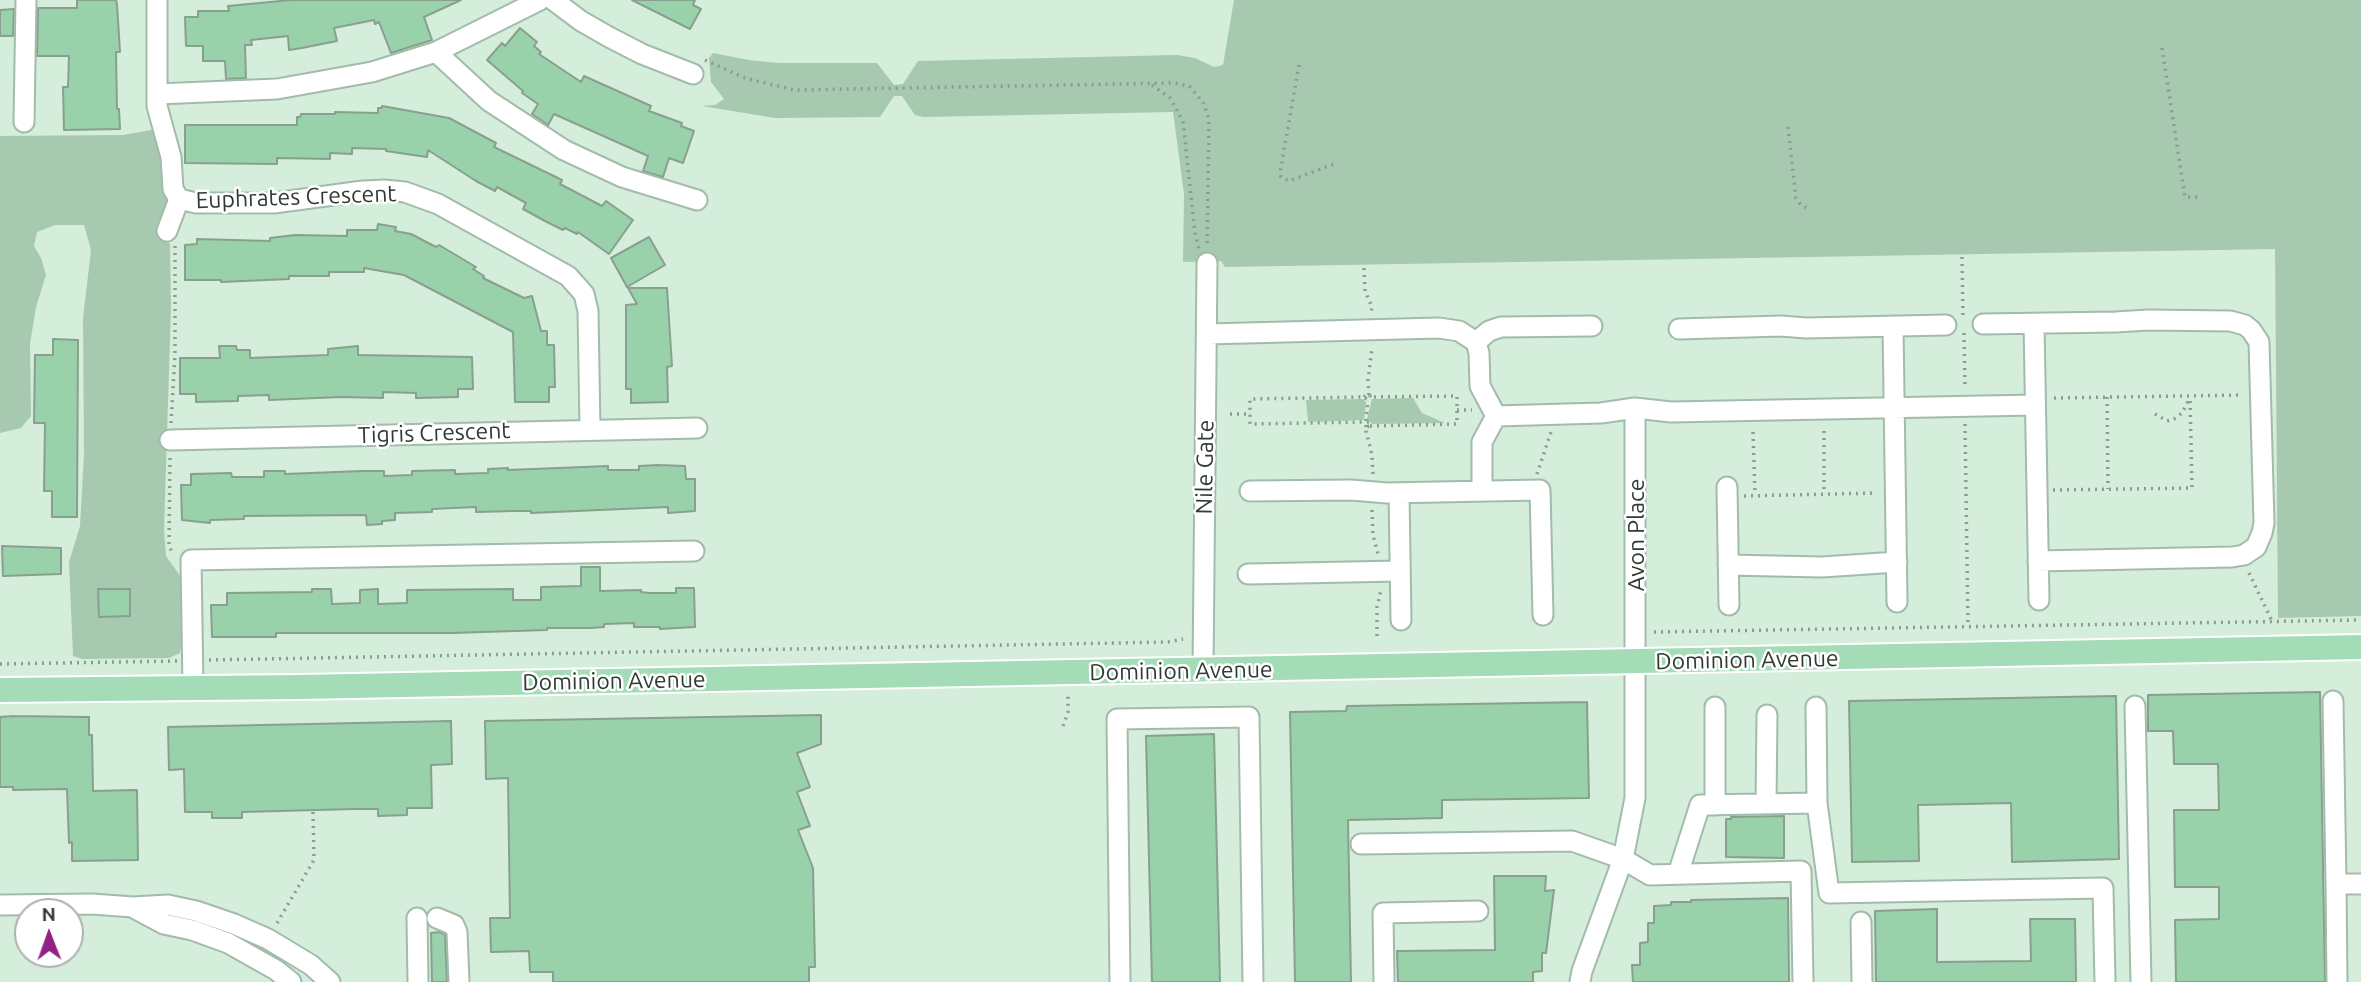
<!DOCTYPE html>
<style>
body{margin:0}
#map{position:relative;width:2361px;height:982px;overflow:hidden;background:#d5eddb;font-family:Ubuntu,sans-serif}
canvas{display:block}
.north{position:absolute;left:14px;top:898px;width:70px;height:70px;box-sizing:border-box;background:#fff;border:2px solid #adb1ae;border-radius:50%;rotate:359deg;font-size:19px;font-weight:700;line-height:28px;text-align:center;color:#313b34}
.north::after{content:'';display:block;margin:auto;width:24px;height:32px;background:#922384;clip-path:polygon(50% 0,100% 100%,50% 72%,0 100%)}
</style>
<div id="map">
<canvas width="2361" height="982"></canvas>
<div class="north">N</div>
</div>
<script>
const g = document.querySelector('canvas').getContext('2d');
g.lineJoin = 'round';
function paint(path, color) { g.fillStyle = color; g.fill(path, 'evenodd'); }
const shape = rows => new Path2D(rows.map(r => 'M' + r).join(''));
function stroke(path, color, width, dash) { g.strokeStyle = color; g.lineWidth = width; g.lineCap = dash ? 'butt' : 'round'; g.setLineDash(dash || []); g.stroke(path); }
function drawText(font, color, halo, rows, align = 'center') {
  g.font = font + ' Ubuntu,sans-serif'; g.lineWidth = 5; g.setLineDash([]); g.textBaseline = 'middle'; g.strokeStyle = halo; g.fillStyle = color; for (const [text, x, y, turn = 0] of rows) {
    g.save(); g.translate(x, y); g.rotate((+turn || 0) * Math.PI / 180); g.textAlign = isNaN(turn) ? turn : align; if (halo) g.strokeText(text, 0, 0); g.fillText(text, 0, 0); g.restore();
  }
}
paint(shape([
 [1234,0,2361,0,2361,616,2278,618,2275,249,1225,267,1221,261,1183,262,1184,194,1173,112,923,117,915,115,902,96,894,96,880,117,775,118,702,106,715,105,724,99,711,82,709,58,713,53,749,60,779,63,877,63,894,85,903,84,918,61,1177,55,1195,58,1214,67,1223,65],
 [151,130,157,133,170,203,158,222,159,232,170,244,171,307,164,530,166,556,181,577,182,642,180,653,169,658,82,659,73,656,69,562,80,526,84,454,83,318,91,250,84,225,55,225,37,232,34,246,41,258,46,275,36,307,30,344,31,416,21,428,0,433,0,136,123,135],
 [1413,398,1422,413,1445,423,1372,424,1367,419,1372,399],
 [1363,399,1366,402,1364,420,1308,422,1306,400]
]), '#a7c9b0');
const building = shape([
 [77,0,116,0,117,4,120,52,116,52,117,109,119,109,120,129,64,130,63,87,68,87,69,56,37,56,38,8,77,8,77,0],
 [291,0,461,0,424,17,432,40,391,53,379,22,375,24,374,20,334,28,337,41,302,48,289,50,288,36,251,40,252,45,245,45,246,78,226,79,225,61,203,61,203,46,186,46,185,17,198,17,198,11,229,11,228,6,291,0],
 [632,0,695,0,693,5,701,9,690,29,632,0],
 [14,9,13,36,0,36,0,10,14,9],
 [520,28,537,42,534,46,541,52,539,54,581,82,584,76,651,106,649,111,682,123,681,126,694,131,683,163,669,158,663,177,643,171,648,156,554,114,548,125,532,114,538,104,522,93,523,91,487,60,502,43,505,46,520,28],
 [382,106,449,118,496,143,494,147,562,180,560,184,602,206,606,201,633,220,609,254,578,232,577,234,565,228,563,230,545,221,523,209,526,203,497,187,495,191,476,181,428,150,427,157,386,151,386,149,352,148,352,154,330,153,330,159,277,158,277,164,185,163,185,125,297,125,297,117,300,117,301,114,335,114,335,112,378,113,378,108,382,108,382,106],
 [378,224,396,227,395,231,411,234,436,247,439,245,476,267,473,269,484,276,483,278,524,298,532,296,541,331,547,331,547,345,554,345,555,387,549,387,549,402,515,402,513,332,404,275,364,268,364,272,329,272,329,276,289,276,289,279,221,282,221,280,185,280,185,245,197,244,197,239,270,241,270,238,295,235,347,236,347,230,377,230,378,224],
 [649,237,665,265,627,287,611,258,649,237],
 [628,288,667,288,672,366,667,367,668,402,631,403,631,389,626,389,626,305,637,304,628,288],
 [53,339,78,340,77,517,52,517,52,491,44,491,45,423,34,423,35,355,53,355,53,339],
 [219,346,236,346,237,350,250,350,250,358,328,355,328,349,358,346,358,355,472,357,473,389,458,389,458,397,416,398,416,393,383,392,383,398,341,397,269,400,269,395,238,396,238,401,196,402,196,394,180,394,180,358,220,358,219,346],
 [658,465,685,466,686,479,695,479,695,511,668,513,668,507,531,513,531,511,513,511,476,512,476,507,432,509,432,512,395,513,395,520,382,521,382,524,367,525,366,515,244,516,244,519,210,520,210,523,182,520,181,485,191,485,191,474,231,473,232,477,264,477,264,471,285,471,285,474,362,471,384,471,384,476,412,475,412,471,455,470,455,474,488,473,488,469,508,468,508,470,608,466,608,470,639,470,639,466,658,465],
 [2,546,61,548,61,574,3,576,2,546],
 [581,567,600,567,600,591,641,590,641,592,649,593,676,593,676,588,694,588,695,627,660,629,660,627,634,627,634,623,604,624,604,627,591,628,547,628,547,630,451,633,276,633,276,637,212,637,211,605,227,605,227,593,312,592,312,589,331,589,332,604,360,603,360,590,378,589,378,604,407,603,407,590,513,589,513,600,541,600,541,587,581,586,581,567],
 [98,589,130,589,130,616,99,617,98,589],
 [2320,692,2325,982,2176,982,2175,920,2219,919,2219,887,2175,887,2174,810,2219,810,2218,764,2174,764,2173,731,2148,731,2148,695,2320,692],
 [2116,696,2119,859,2012,862,2011,803,1918,805,1919,861,1852,862,1849,701,2116,696],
 [1587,702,1589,798,1442,800,1442,818,1348,820,1351,982,1295,982,1290,712,1346,711,1347,706,1587,702],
 [821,715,821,744,797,753,810,787,797,792,810,826,798,830,813,868,815,967,809,967,809,982,553,982,553,972,530,972,529,951,491,952,490,918,510,918,508,778,486,779,485,721,821,715],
 [14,716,89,717,89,735,92,735,93,791,137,790,138,860,72,861,72,842,69,843,67,789,13,790,13,787,0,787,0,717,14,716],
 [451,721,452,764,431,765,432,808,407,808,407,815,378,816,378,809,354,809,242,812,242,818,212,818,212,812,185,812,184,769,169,770,168,727,451,721],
 [1214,734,1220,982,1152,982,1146,736,1214,734],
 [1784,816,1784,858,1726,857,1726,819,1731,819,1731,817,1784,816],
 [1494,876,1546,876,1545,891,1554,890,1546,953,1542,953,1542,971,1533,972,1533,982,1398,982,1397,951,1495,950,1494,876],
 [1788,898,1789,982,1633,982,1632,965,1640,965,1640,943,1648,942,1648,923,1654,923,1654,906,1671,905,1671,902,1691,902,1691,900,1788,898],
 [1937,909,1937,962,2031,961,2030,919,2075,919,2076,982,1876,982,1875,911,1937,909],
 [440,932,445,935,447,982,432,982,431,933,440,932]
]);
paint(building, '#99d2aa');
stroke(building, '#899f8f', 2);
const minor = shape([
 [157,0,157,106,171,157,173,189,179,199],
 [553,0,581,21,609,37,642,54,693,74],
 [436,52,489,101,564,150,622,177,697,200],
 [157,94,277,89,372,72,436,52,540,0],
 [24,122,26,0],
 [179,199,196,203,274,203,363,191,384,190,405,192,438,204,568,276,584,294,588,311,590,429],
 [167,231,179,199],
 [1983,324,2116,322,2148,320,2230,321,2245,325,2251,330,2259,342,2264,523,2262,533,2256,547,2244,555,2232,557,2038,561],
 [2034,324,2039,600],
 [1893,326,1897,602],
 [1679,329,1781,326,1806,328,1946,325],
 [1207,334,1439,328,1459,331,1476,342,1479,353,1480,386,1496,416],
 [1476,342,1489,331,1501,327,1592,326],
 [1496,416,1601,413,1635,408,1671,412,2035,405],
 [170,440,697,428],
 [1727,487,1729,605],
 [1250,491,1351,490,1387,493,1540,490,1543,615],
 [1482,491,1482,442,1496,416],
 [1399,493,1401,620],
 [1728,565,1822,567,1897,562],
 [1248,574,1400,571],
 [1203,670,1207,263],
 [193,687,191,560,694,551],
 [2333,701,2336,884,2361,884],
 [2135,706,2141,982],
 [1817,803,1829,893,2103,888,2105,982],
 [1766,804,1767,715],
 [1715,805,1715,707],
 [1361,844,1572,841,1623,859,1650,875,1801,871,1803,982],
 [1678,874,1700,805,1817,803,1816,707],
 [2336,884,2337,982],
 [0,905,92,904,133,907,168,905,196,911,234,924,268,939,311,965,330,982],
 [134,908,164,924,192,930,228,943,276,970,291,982],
 [417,918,418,982],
 [437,918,454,925,457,932,459,982],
 [1861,922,1862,982],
 [1120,982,1117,719,1249,717,1253,982],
 [1384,982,1383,913,1478,911],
 [1580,982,1582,971,1623,859,1635,798,1635,408]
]);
const major = shape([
 [0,690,300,687,2361,647]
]);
stroke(minor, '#a3bbaa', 23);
stroke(major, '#fff', 28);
stroke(shape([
 [2162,48,2185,197,2200,197],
 [705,60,745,78,794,90,1174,83,1189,86,1203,102,1209,119,1207,248],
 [1299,65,1280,173,1281,177,1289,181,1334,164],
 [1152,85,1170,98,1183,121,1195,233,1199,249],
 [1788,127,1796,198,1801,205,1807,208],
 [1962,257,1963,318],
 [1364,268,1365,291,1372,307,1371,312],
 [1964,333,1965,388],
 [1369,395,1368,380,1372,348],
 [1364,397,1367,394,1370,396,1368,400,1364,397,1250,399,1250,424,1365,422],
 [2107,397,2108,489],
 [2054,398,2242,395],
 [1457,410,1472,410],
 [1230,414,1250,414],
 [2155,414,2167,421,2174,419,2182,413,2190,398],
 [1366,421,1368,400],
 [171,423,175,355,175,245],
 [1965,424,1968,626],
 [1370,426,1457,424,1457,396,1370,397],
 [1366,427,1365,422,1369,422,1370,426,1366,427,1366,431,1372,455,1373,474],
 [1824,431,1824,494],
 [1753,432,1755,495],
 [170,458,169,546,173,554],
 [1537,474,1551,432],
 [2053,490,2192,488,2190,396],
 [1744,496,1876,493],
 [1372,510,1373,535,1378,554],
 [2249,573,2272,621],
 [1654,632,2361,620],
 [1377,636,1377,607,1381,590],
 [209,660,1168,642,1183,639],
 [0,664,177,661],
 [1063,726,1068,712,1068,692],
 [277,923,314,860,313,812]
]), '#8a9c8f', 3.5, [2, 5]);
stroke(minor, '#fff', 19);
stroke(major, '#a3dcb7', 24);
drawText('23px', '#313b34', '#fff', [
 ["Euphrates Crescent",296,197,-2],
 ["Tigris Crescent",434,433,-2],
 ["Nile Gate",1205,467,-89],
 ["Avon Place",1636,535,-90],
 ["Dominion Avenue",1747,660,-1],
 ["Dominion Avenue",1181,671,-1],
 ["Dominion Avenue",614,681,-1]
]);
</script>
